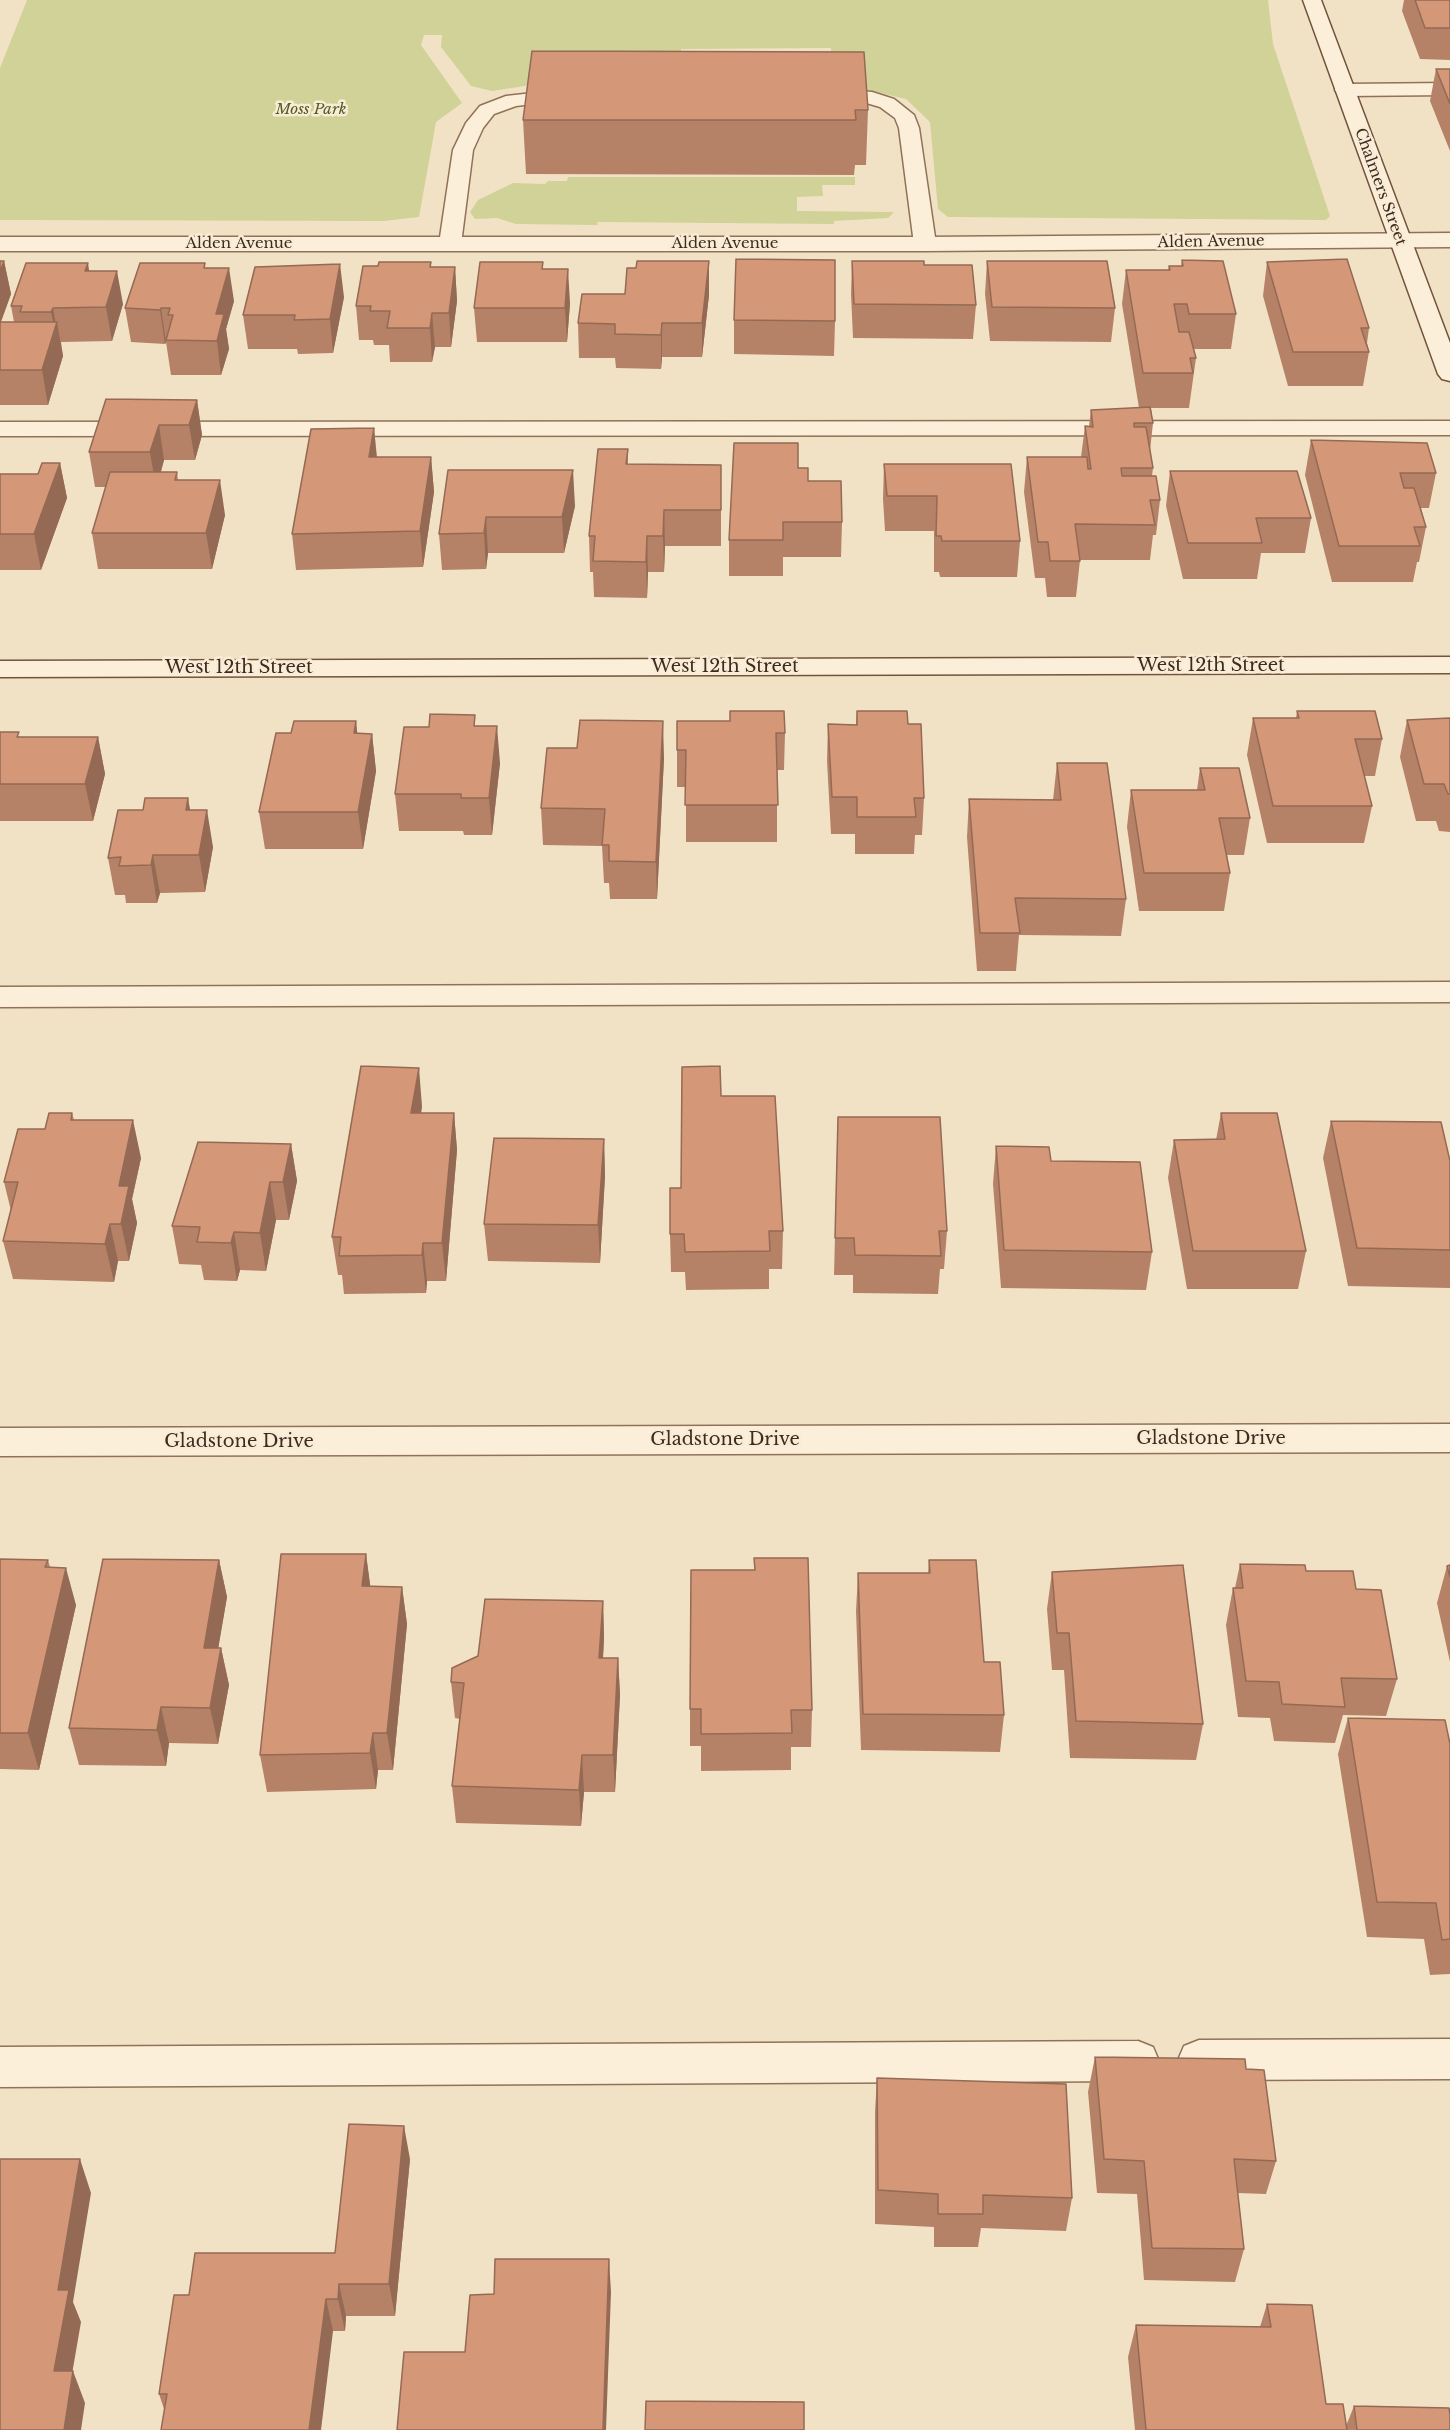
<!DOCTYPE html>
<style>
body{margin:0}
canvas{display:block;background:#f2e2c5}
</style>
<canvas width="1450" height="2430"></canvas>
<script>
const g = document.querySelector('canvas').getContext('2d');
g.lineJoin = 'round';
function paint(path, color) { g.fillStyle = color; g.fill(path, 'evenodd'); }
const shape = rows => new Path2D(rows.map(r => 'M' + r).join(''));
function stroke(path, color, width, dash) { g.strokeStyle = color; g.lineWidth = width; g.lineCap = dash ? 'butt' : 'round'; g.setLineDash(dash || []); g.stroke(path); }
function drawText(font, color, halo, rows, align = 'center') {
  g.font = font + ' "Libre Baskerville",serif'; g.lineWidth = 5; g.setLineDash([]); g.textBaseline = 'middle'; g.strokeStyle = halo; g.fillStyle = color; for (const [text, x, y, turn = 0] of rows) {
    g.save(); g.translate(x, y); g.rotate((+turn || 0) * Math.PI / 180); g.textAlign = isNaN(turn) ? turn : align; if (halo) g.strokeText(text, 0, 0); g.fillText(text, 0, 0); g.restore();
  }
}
paint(shape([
 [27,0,1268,0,1273,44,1330,216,1326,220,948,217,938,209,930,122,906,99,850,86,831,78,831,48,681,49,681,62,492,91,471,86,441,47,442,35,424,35,421,45,462,103,436,122,419,217,384,221,0,220,0,68],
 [568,177,855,177,855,185,822,185,823,196,797,197,797,211,894,212,888,218,834,221,834,224,597,222,598,225,516,224,497,218,475,219,470,212,478,200,513,183,545,184,548,181,567,181]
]), '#d0d298');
const lane = shape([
 [1450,83,1450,95,1345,96,1338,94,1335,90,1338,86,1345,84,1450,83],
 [822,88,872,92,894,99,914,115,919,128,936,244,933,249,917,249,914,244,899,128,895,118,880,107,863,102,815,98,812,94,815,90,822,88],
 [569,89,576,91,579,95,576,99,516,106,494,114,483,128,473,150,461,244,458,249,442,249,439,244,453,150,466,123,480,106,506,96,569,89],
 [1450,421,1450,435,0,436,0,422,1450,421],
 [1450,982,1450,1002,0,1007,0,987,1450,982],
 [1450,2039,1450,2079,1199,2080,1184,2074,1178,2060,1184,2046,1199,2040,1450,2039],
 [1138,2041,1153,2047,1159,2061,1153,2075,1138,2081,0,2087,0,2047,1138,2041]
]);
const street = shape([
 [1450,233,1450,247,925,251,0,251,0,237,925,237,1450,233],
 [1450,1424,1450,1452,0,1456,0,1428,1450,1424]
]);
const secondary = shape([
 [1303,0,1321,0,1450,343,1450,381,1442,379,1438,374,1303,0],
 [1450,657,1450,673,0,677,0,661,1450,657]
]);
stroke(lane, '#907259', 3);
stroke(street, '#907259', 3);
stroke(secondary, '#72533c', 3);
paint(lane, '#fcefda');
paint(street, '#fcefda');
paint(secondary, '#fcefda');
paint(shape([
 [1404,0,1450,0,1450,60,1420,59,1402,11],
 [1436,69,1450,69,1450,151,1430,101],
 [868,110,866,165,855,165,854,175,526,174,523,120],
 [1182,260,1236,314,1231,349,1193,349,1196,358,1189,408,1151,408,1153,423,1150,451,1153,468,1152,476,1160,500,1156,535,1153,535,1150,560,1080,560,1076,597,1047,597,1045,578,1035,578,1024,492,1027,457,1081,457,1085,426,1089,426,1091,410,1139,408,1122,304,1126,270,1168,270,1169,266,1181,266],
 [0,261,4,261,11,294,1,322,14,322,11,306,89,271,123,304,112,341,61,342,63,356,48,405,0,405],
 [709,261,709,295,702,357,662,357,661,369,616,368,615,358,579,358,578,323,625,294,636,268],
 [852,261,924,265,976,305,973,339,853,338,851,294],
 [987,261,1115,308,1111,342,990,341,985,294],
 [431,262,431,267,455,267,457,301,451,347,435,347,432,362,390,362,389,345,374,345,373,340,359,340,356,306,378,266],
 [1267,262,1369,328,1367,343,1369,352,1363,386,1288,386,1263,296],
 [206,268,234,301,226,329,229,349,221,375,171,375,166,342,165,344,131,342,125,308],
 [543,269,570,303,567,342,477,342,474,308],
 [344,297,333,353,298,354,297,349,248,349,243,315],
 [734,320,835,321,834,356,734,354],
 [197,400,202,435,195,460,164,460,161,472,177,472,178,480,225,515,212,569,98,569,92,533,106,487,95,487,89,452],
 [374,428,377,457,431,457,434,492,423,567,296,570,292,534],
 [1311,440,1436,473,1429,508,1421,508,1426,527,1419,562,1417,562,1413,582,1332,582,1305,475],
 [628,449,628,464,721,465,721,546,665,546,664,572,648,572,647,598,594,597,593,572,590,572,589,536],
 [60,463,67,498,41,570,0,570,0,474,38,474],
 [884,464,1020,541,1017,577,940,577,939,572,934,572,934,531,885,531,883,499],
 [798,468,842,522,841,557,783,557,783,576,729,576,729,540],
 [448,470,575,506,564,553,488,553,486,569,442,570,439,534],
 [1170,471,1311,518,1305,553,1261,553,1257,579,1183,579,1166,506],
 [857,711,908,724,924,798,922,835,915,835,914,854,855,854,855,834,831,834,827,761,828,724,856,725],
 [1297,711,1382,739,1375,776,1364,776,1372,806,1364,843,1267,843,1247,755,1253,718,1296,718],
 [1450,718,1450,832,1439,831,1436,821,1416,821,1400,757,1407,720],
 [356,721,357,734,372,734,376,771,363,849,265,849,259,812,291,733],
 [677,721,785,733,784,770,777,770,777,842,686,842,686,787,677,787],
 [476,726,500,763,492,835,464,835,463,831,399,831,395,794],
 [0,732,20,737,98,737,105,774,93,821,0,821],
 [664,758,657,899,610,899,609,883,604,883,602,846,543,845,541,808],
 [1057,763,1126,899,1121,936,1019,935,1016,971,977,971,967,837,969,799,1053,800],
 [1200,768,1250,818,1244,855,1227,855,1230,873,1224,911,1139,911,1127,827,1131,790,1197,790],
 [188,798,190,810,213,847,205,892,160,893,157,903,126,903,125,895,115,895,108,858,143,810],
 [721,1096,783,1231,782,1269,769,1269,769,1289,686,1290,685,1272,671,1272,670,1234,681,1188],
 [422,1106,421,1113,454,1113,457,1150,446,1281,427,1281,426,1293,344,1294,342,1275,338,1275,332,1237],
 [72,1113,74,1120,141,1158,132,1199,137,1223,129,1261,118,1261,114,1282,13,1279,3,1241,11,1211,4,1182,45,1129],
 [1221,1113,1306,1251,1298,1289,1187,1289,1168,1178,1174,1140,1216,1140],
 [838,1117,947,1231,944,1269,940,1269,938,1294,853,1293,853,1275,834,1275],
 [1331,1121,1450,1161,1450,1288,1348,1286,1323,1158],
 [604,1139,605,1176,600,1263,488,1261,484,1224],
 [291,1144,297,1181,289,1220,276,1220,266,1271,240,1270,237,1281,204,1280,201,1265,179,1264,172,1226],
 [996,1146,1051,1161,1152,1252,1146,1290,1001,1288,993,1184],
 [366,1554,370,1586,402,1587,407,1624,393,1770,378,1770,376,1789,267,1792,260,1755],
 [0,1559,48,1560,50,1567,76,1605,39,1770,0,1769],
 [219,1560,227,1597,218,1648,221,1648,229,1685,218,1744,169,1743,166,1766,79,1765,69,1728],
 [929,1560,984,1662,1004,1715,1000,1752,861,1750,856,1611,858,1573,928,1573],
 [1240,1564,1306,1571,1356,1589,1397,1679,1386,1716,1343,1715,1335,1743,1274,1741,1270,1718,1238,1717,1226,1625,1233,1588,1235,1588],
 [1450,1565,1450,1662,1437,1603,1447,1566],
 [1052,1572,1203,1724,1196,1760,1070,1758,1064,1670,1052,1670,1047,1609],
 [603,1601,604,1638,603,1658,618,1658,620,1695,615,1792,584,1792,581,1826,456,1823,452,1786,460,1719,455,1718,451,1682],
 [690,1709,812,1710,811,1747,791,1747,791,1770,701,1771,701,1746,690,1746],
 [1348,1718,1450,1744,1450,1974,1430,1975,1424,1939,1367,1937,1338,1754],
 [1095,2057,1246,2069,1276,2161,1266,2194,1238,2193,1244,2249,1235,2282,1144,2280,1137,2194,1097,2193,1088,2092],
 [877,2078,1072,2198,1066,2231,981,2228,978,2247,934,2247,934,2227,875,2224,875,2112],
 [410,2159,395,2316,346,2316,345,2331,333,2331,164,2409,159,2394,189,2295,335,2253],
 [1267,2304,1326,2404,1346,2426,1354,2406,1450,2430,1135,2430,1128,2357,1136,2325,1260,2327]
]), '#b68267');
paint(shape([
 [4,261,11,294,0,324,0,272],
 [709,261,709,295,702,357,702,323],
 [88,263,93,297,85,271],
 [340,264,344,297,333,353,330,319],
 [455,267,457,301,451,347,449,313],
 [229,268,234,301,226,329,229,349,221,375,217,341,216,314],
 [568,269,570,303,567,342,565,308],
 [117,271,123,304,112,341,106,307],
 [53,308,56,325,57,322,63,356,48,405,42,370,55,330,51,312],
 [161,308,166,342,165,344,160,310],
 [432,313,435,347,432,362,430,328],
 [662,323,662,357,661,369,661,335],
 [197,400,202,435,195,460,189,425],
 [159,425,164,460,156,488,150,452],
 [374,428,377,463,369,457],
 [431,457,434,492,423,567,420,531],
 [60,463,67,498,41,570,34,534],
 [573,470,575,506,564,553,562,517],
 [220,480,225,515,212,569,206,533],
 [664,510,665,546,664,572,663,536],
 [486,517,488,553,486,569,484,533],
 [647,536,648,572,647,598,646,562],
 [356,721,360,758,354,733],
 [663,721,664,758,657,899,656,862],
 [497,726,500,763,492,835,489,798],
 [372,734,376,771,363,849,358,812],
 [98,737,105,774,93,821,85,784],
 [188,798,194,835,186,810],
 [207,810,213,847,205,892,199,855],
 [153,855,160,893,157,903,151,865],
 [419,1068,422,1106,416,1150,411,1113],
 [454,1113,457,1150,446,1281,442,1243],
 [133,1120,141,1158,132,1199,137,1223,129,1261,121,1224,119,1186],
 [604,1139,605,1176,600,1263,598,1225],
 [291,1144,297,1181,289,1220,283,1182],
 [270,1182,276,1220,266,1271,260,1233],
 [110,1224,118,1261,114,1282,105,1244],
 [234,1232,240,1270,237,1281,231,1243],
 [423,1243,427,1281,426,1293,422,1255],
 [366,1554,371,1591,362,1586],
 [219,1560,227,1597,212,1685,204,1648],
 [66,1568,76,1605,39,1770,28,1733],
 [402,1587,407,1624,393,1770,387,1733],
 [603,1601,604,1638,601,1695,599,1658],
 [221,1648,229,1685,218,1744,210,1708],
 [618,1658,620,1695,615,1792,613,1755],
 [161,1707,169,1743,166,1766,157,1730],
 [373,1733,378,1770,376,1789,370,1753],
 [582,1755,584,1792,581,1826,579,1790],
 [404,2126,410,2159,395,2316,389,2284],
 [80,2159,91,2193,73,2302,81,2322,67,2403,54,2371,58,2290],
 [609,2259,611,2292,606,2430,603,2430],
 [339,2284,346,2316,345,2331,338,2299],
 [326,2299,333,2331,321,2430,309,2430],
 [73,2371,85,2403,81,2430,64,2430]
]), '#946a54');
const building = shape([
 [1415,0,1450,0,1450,28,1425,28,1415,0],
 [532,51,864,52,868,110,855,110,856,120,523,120,532,51],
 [1436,69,1450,69,1450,104,1436,69],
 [736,259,835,260,835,321,734,320,736,259],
 [1347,259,1369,328,1361,328,1369,352,1293,352,1267,262,1347,259],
 [1182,260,1223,261,1236,314,1189,314,1187,304,1174,304,1179,332,1189,332,1196,358,1190,358,1193,373,1143,373,1126,270,1170,270,1169,266,1183,266,1182,260],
 [0,261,4,261,0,272,0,261],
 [637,261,709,261,702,323,662,323,661,335,615,334,615,324,578,323,582,294,625,294,627,268,636,268,637,261],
 [852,261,924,261,924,265,972,265,976,305,854,304,852,261],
 [987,261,1107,261,1115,308,992,307,987,261],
 [379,262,431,262,430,267,455,267,449,313,432,313,430,328,387,328,390,311,370,311,371,306,356,306,363,266,378,266,379,262],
 [480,262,543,262,542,269,568,269,565,308,474,308,480,262],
 [26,263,88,263,85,271,117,271,106,307,53,308,51,312,20,312,22,306,11,306,26,263],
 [140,263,205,263,204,268,229,268,216,314,224,314,217,341,166,340,173,315,168,315,170,308,161,308,160,310,125,308,140,263],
 [340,264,330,319,294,320,295,315,243,315,255,267,340,264],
 [0,322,57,322,42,370,0,370,0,322],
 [106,399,197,400,189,425,159,425,150,452,89,452,106,399],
 [1150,407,1153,423,1134,423,1134,427,1146,427,1153,468,1121,468,1122,476,1156,476,1160,500,1150,500,1155,525,1075,524,1080,561,1050,561,1048,542,1038,542,1027,457,1087,457,1088,469,1091,469,1085,426,1093,427,1091,410,1150,407],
 [374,428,369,457,431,457,420,531,292,534,311,429,374,428],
 [1311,440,1427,443,1436,473,1400,473,1404,488,1414,488,1426,527,1414,527,1420,546,1339,546,1311,440],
 [734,443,798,443,798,468,808,468,808,481,841,481,842,522,783,522,783,540,729,540,734,443],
 [598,449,628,449,626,464,721,465,721,510,664,510,663,536,647,536,646,562,593,561,595,536,589,536,598,449],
 [42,463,60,463,34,534,0,534,0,474,38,474,42,463],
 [884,464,1011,464,1020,541,942,541,941,536,936,536,937,496,887,496,884,464],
 [448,470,573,470,562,517,486,517,484,533,439,534,448,470],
 [1170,471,1297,471,1311,518,1256,518,1262,543,1188,543,1170,471],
 [110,472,177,472,175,480,220,480,206,533,92,533,110,472],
 [730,711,784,711,785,733,776,733,778,805,685,805,686,750,677,750,677,721,730,721,730,711],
 [857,711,907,711,908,724,921,724,924,798,914,798,916,817,857,817,857,797,832,797,828,724,857,725,857,711],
 [1297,711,1375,711,1382,739,1355,739,1372,806,1273,806,1253,718,1299,718,1297,711],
 [430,714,475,715,474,726,497,726,489,798,461,798,461,794,395,794,404,727,429,727,430,714],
 [1450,718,1450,794,1448,794,1444,784,1424,784,1407,720,1450,718],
 [580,720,663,721,656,862,609,861,609,845,602,845,605,809,541,808,547,748,577,748,580,720],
 [294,721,356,721,354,733,372,734,358,812,259,812,276,733,291,733,294,721],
 [0,732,19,732,17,737,98,737,85,784,0,784,0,732],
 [1057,763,1107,763,1126,899,1015,898,1020,933,980,933,969,799,1061,800,1057,763],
 [1200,768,1239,768,1250,818,1219,818,1230,873,1144,873,1131,790,1205,790,1200,768],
 [145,798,188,798,186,810,207,810,199,855,153,855,151,865,119,866,121,857,108,858,118,810,143,810,145,798],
 [361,1066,419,1068,411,1113,454,1113,442,1243,423,1243,422,1255,339,1256,341,1237,332,1237,361,1066],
 [720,1066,721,1096,775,1096,783,1231,769,1231,770,1251,685,1252,684,1234,670,1234,670,1188,681,1188,682,1067,720,1066],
 [49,1113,72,1113,71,1120,133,1120,119,1186,129,1186,121,1224,110,1224,105,1244,3,1241,18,1182,4,1182,18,1129,45,1129,49,1113],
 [1221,1113,1277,1113,1306,1251,1193,1251,1174,1140,1225,1139,1221,1113],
 [838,1117,940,1117,947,1231,939,1231,941,1256,855,1255,854,1238,835,1238,838,1117],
 [1331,1121,1441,1122,1450,1161,1450,1250,1357,1248,1331,1121],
 [494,1138,604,1139,598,1225,484,1224,494,1138],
 [198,1142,291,1144,283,1182,270,1182,260,1233,234,1232,231,1243,197,1242,200,1227,172,1226,198,1142],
 [996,1146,1049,1147,1051,1161,1140,1162,1152,1252,1004,1250,996,1146],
 [281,1554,366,1554,362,1586,402,1587,387,1733,373,1733,370,1753,260,1755,281,1554],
 [754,1558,808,1558,812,1710,791,1710,792,1733,701,1734,701,1709,690,1709,691,1570,755,1570,754,1558],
 [0,1559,48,1560,45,1567,66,1568,28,1733,0,1733,0,1559],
 [103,1559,219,1560,204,1648,221,1648,210,1708,161,1707,157,1730,69,1728,103,1559],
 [929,1560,976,1560,984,1662,1000,1662,1004,1715,863,1714,858,1573,930,1573,929,1560],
 [1240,1564,1305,1565,1306,1571,1353,1571,1356,1589,1381,1590,1397,1679,1341,1678,1345,1707,1282,1704,1279,1682,1246,1681,1233,1588,1243,1588,1240,1564],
 [1183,1565,1203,1724,1076,1721,1069,1633,1057,1633,1052,1572,1183,1565],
 [1450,1565,1450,1577,1447,1566,1450,1565],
 [485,1599,603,1601,599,1658,618,1658,613,1755,582,1755,579,1790,452,1786,464,1683,451,1682,452,1668,478,1656,485,1599],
 [1348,1718,1445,1720,1450,1744,1450,1939,1442,1940,1436,1903,1377,1902,1348,1718],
 [1095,2057,1245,2059,1246,2069,1264,2070,1276,2161,1234,2159,1244,2249,1152,2248,1144,2161,1104,2159,1095,2057],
 [877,2078,1066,2084,1072,2198,983,2195,983,2214,938,2214,938,2194,878,2190,877,2078],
 [349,2124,404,2126,389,2284,339,2284,338,2299,326,2299,309,2430,161,2430,167,2394,159,2394,174,2295,189,2295,195,2253,335,2253,349,2124],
 [0,2159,80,2159,58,2290,69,2290,54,2371,73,2371,64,2430,0,2430,0,2159],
 [495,2259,609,2259,603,2430,397,2430,404,2352,465,2352,470,2295,494,2294,495,2259],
 [1267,2304,1312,2305,1326,2404,1343,2404,1347,2430,1146,2430,1136,2325,1271,2327,1267,2304],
 [646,2401,804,2402,804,2430,645,2430,646,2401],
 [1354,2406,1449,2408,1450,2415,1450,2430,1357,2430,1354,2406]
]);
paint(building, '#d49778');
stroke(building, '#946a54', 1.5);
drawText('italic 15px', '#535d23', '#f9ecd6', [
 ["Moss Park",311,110]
]);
drawText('15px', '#3f2b1e', '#f9ecd6', [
 ["Chalmers Street",1380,187,70],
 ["Alden Avenue",1211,242,-1],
 ["Alden Avenue",239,244],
 ["Alden Avenue",725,244]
]);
drawText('18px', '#3f2b1e', '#f9ecd6', [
 ["West 12th Street",1211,666],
 ["West 12th Street",725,667],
 ["West 12th Street",239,668],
 ["Gladstone Drive",1211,1439],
 ["Gladstone Drive",725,1440],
 ["Gladstone Drive",239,1442]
]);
</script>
